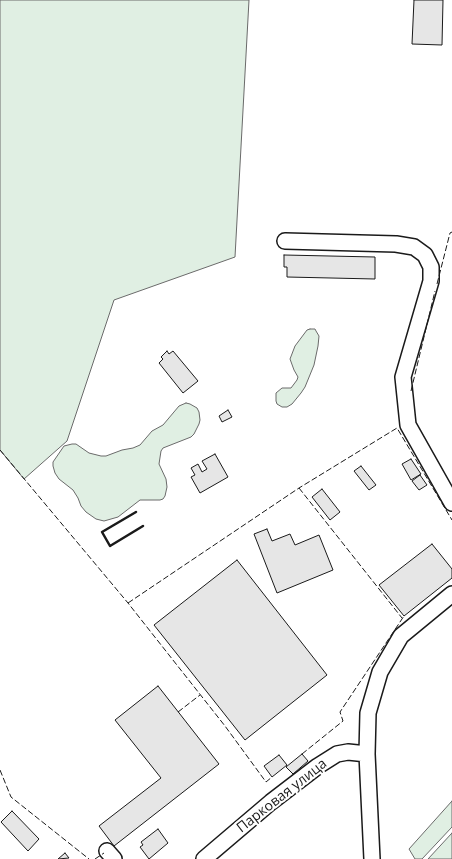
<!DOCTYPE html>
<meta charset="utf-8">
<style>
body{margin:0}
canvas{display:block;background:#fff}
</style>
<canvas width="452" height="859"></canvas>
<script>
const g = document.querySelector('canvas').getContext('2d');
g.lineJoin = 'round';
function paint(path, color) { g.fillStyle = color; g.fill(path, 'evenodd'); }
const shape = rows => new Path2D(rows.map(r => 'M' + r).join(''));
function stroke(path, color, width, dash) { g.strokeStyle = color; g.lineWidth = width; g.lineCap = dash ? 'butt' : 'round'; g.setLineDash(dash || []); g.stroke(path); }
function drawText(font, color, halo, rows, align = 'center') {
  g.font = font + ' "Open Sans",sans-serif'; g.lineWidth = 4; g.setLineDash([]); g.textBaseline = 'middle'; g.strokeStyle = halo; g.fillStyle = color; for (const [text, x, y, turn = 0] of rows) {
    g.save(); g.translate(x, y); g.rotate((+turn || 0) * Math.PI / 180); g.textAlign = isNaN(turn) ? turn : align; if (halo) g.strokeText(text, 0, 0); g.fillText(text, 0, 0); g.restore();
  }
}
const green = shape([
 [0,0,249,0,235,257,114,300,67,441,24,479,0,450,0,0],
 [310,329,315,329,316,331,319,336,318,346,314,365,305,387,301,393,292,404,287,407,282,407,277,404,276,401,276,393,282,388,291,388,297,380,298,377,294,370,290,359,295,346,307,330,310,329],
 [186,403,190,404,197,408,199,412,200,420,199,424,194,434,191,437,163,448,161,451,159,464,166,479,167,487,165,496,163,499,160,500,140,500,118,517,104,521,96,519,86,512,81,506,78,498,73,490,59,479,55,473,53,466,53,462,64,446,72,444,76,444,89,453,101,456,106,456,122,450,133,448,140,445,152,431,163,425,179,406,186,403],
 [452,801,452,827,422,859,415,859,409,849,452,801],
 [452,833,452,859,428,859,452,833]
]);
paint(green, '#e0efe3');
stroke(green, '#6a6a6a', 1);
const building = shape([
 [414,0,443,0,442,45,412,44,414,0],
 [284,255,375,257,375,279,287,277,287,267,284,267,284,255],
 [167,351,169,354,173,351,198,381,183,393,159,363,163,359,161,357,167,351],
 [228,410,232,417,222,422,219,416,228,410],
 [215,454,228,477,200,493,191,477,195,475,191,468,198,464,202,472,207,469,202,461,215,454],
 [411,459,421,474,411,480,402,464,411,459],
 [361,466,376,485,369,490,354,471,361,466],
 [420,475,427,485,419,490,412,481,420,475],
 [322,489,340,512,330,520,312,497,322,489],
 [267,529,272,541,290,534,295,545,319,535,333,570,277,593,254,534,267,529],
 [432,544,452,569,452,578,404,616,379,585,432,544],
 [237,560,327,675,245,740,154,625,237,560],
 [158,686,219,764,114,846,99,826,161,778,115,720,158,686],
 [302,754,308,761,293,774,286,767,302,754],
 [279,755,287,765,272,777,264,766,279,755],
 [12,811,39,839,28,851,1,822,12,811],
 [158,829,168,843,149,859,140,847,143,845,141,842,158,829],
 [65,853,69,858,58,859,65,853]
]);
paint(building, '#e6e6e6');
stroke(building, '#1a1a1a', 1);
const minor = shape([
 [285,241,396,244,414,247,425,255,431,267,431,281,403,377,408,425,452,503],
 [107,851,114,859],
 [204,859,271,802,318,766,337,754,348,752,367,754],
 [372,859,367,754,368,713,380,672,401,636,452,594]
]);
stroke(minor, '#1a1a1a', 18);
stroke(minor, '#fff', 15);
stroke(shape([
 [437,284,450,233,452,232],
 [411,391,435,291],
 [0,450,128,603,225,726,266,782,272,777],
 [299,488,402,618],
 [128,603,299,488,397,428,452,520],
 [178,712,200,695],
 [302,754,343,721,340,712,404,616],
 [0,770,11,797,89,859],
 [95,859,104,853]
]), '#1a1a1a', 1, [6, 2.5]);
stroke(shape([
 [136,512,102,532,110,546,143,526]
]), '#1a1a1a', 2.5);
drawText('14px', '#1a1a1a', '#fff', [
 ["Парковая улица",282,796,-38]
]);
</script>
